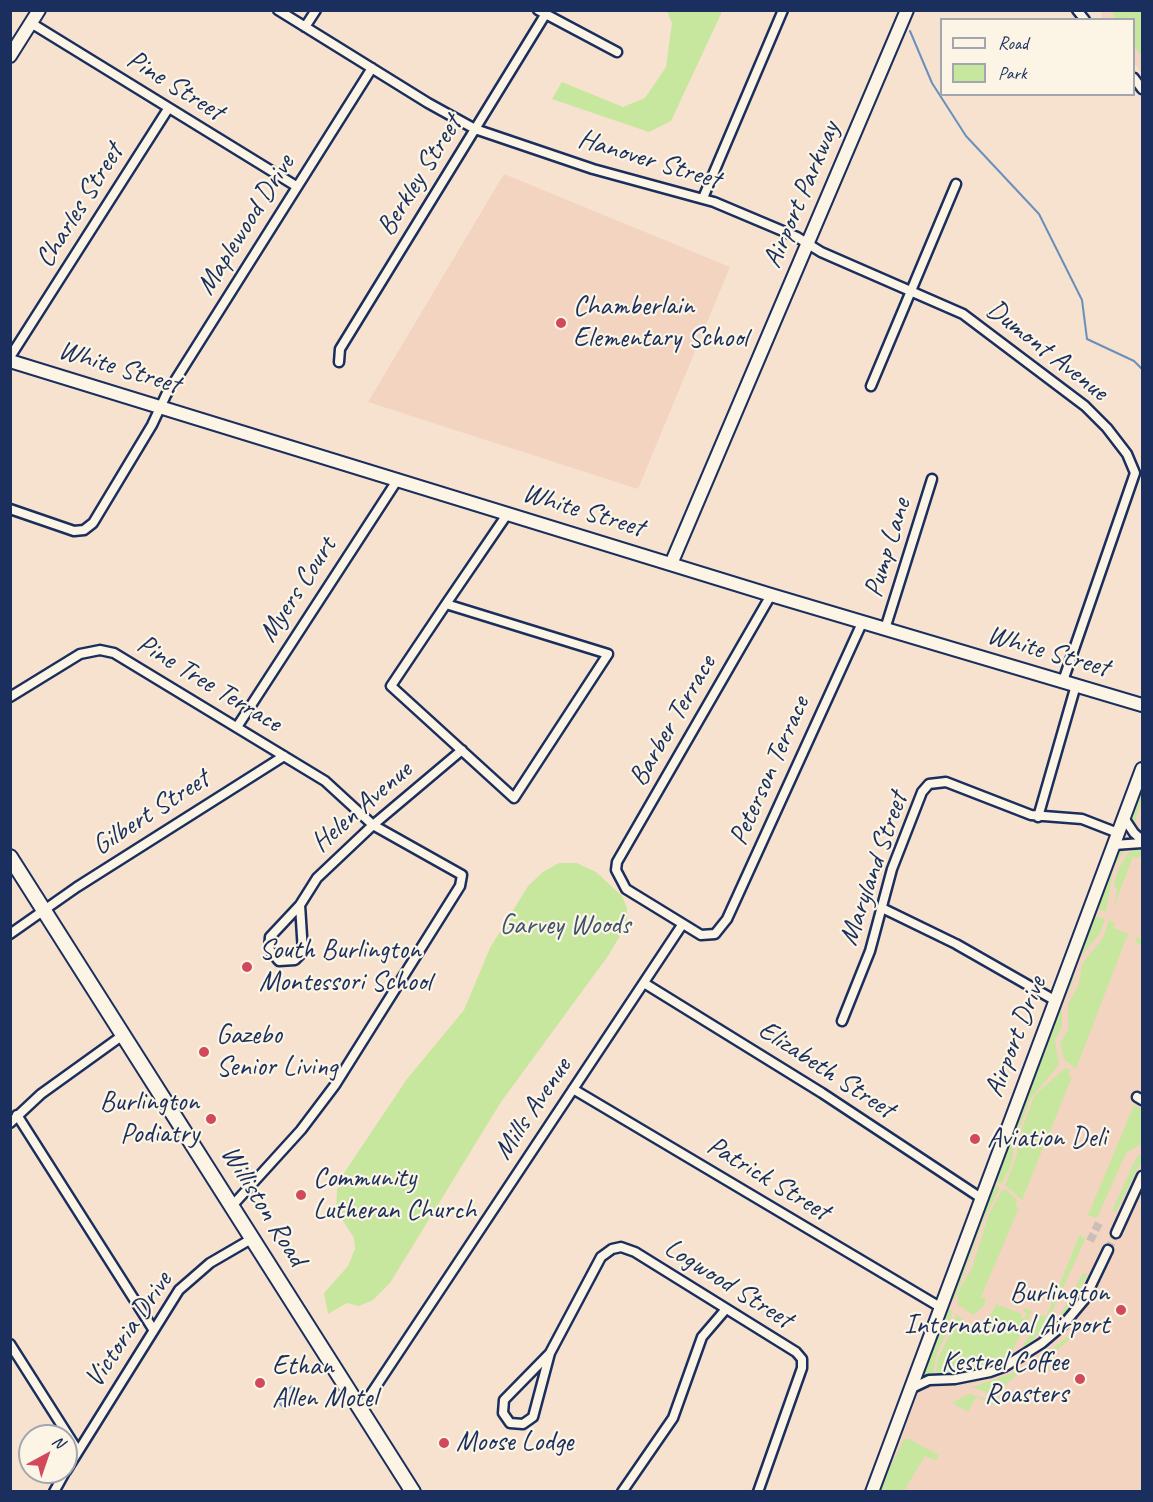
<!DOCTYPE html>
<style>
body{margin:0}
#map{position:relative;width:1153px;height:1502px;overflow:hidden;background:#f7e2d0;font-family:Caveat,sans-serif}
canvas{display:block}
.frame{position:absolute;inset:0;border:12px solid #1b2f5e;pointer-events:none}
.legend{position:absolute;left:940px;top:18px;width:195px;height:78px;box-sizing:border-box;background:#fcf5e5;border:2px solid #a2a6af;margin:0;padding:8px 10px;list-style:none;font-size:18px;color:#1b2f5e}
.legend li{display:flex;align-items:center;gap:12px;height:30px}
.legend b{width:30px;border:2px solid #a2a6af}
.north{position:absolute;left:18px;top:1424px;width:60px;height:60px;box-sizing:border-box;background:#fcf5e5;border:2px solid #a2a6af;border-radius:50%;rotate:40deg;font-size:16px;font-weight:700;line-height:24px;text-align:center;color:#1b2f5e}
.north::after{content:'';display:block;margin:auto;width:21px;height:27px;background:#d1495b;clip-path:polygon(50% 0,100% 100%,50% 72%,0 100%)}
</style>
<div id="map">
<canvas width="1153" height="1502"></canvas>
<div class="frame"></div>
<ul class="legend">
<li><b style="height:8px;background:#fcf5e5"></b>Road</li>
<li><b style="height:16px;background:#c7e79f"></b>Park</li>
</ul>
<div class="north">N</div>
</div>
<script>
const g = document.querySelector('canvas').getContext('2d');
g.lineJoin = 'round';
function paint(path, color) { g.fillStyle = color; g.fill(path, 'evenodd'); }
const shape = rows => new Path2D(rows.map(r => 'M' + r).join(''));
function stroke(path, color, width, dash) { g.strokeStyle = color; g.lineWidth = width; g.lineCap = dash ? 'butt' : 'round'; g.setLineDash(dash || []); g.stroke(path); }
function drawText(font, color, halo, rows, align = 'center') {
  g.font = font + ' Caveat,sans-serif'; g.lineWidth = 4.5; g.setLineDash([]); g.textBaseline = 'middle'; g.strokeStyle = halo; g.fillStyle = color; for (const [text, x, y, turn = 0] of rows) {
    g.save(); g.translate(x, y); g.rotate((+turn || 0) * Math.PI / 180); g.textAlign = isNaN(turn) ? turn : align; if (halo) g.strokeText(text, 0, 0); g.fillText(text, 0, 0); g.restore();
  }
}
paint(shape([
 [1101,11,1142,11,1142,74,1134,63,1134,20,1102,19],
 [504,174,730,267,638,489,368,402],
 [1142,784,1142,1491,878,1492,900,1442,951,1297]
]), '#f3d4c1');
paint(shape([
 [667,11,721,11,721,14,671,121,649,132,552,99,562,82,623,107,645,98,666,67,672,23],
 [1112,11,1142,11,1142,57,1134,46,1134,20,1115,19],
 [1142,784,1142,798,1135,822,1140,830,1138,833,1130,817],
 [1130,846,1123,852,1113,870,1106,912,1099,909,1098,903,1117,853,1122,847],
 [1141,847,1142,853,1138,858,1133,857,1114,906,1117,890,1114,884,1119,868,1128,853],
 [559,863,577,863,596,872,622,896,627,908,627,924,608,956,501,1102,390,1283,373,1300,359,1306,347,1303,328,1314,324,1293,348,1266,355,1249,354,1238,336,1210,337,1190,342,1176,407,1079,464,1010,490,948,528,886,543,872],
 [1094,916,1105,919,1100,933,1077,961,1073,981,1062,1005,1062,1027,1055,1040,1059,1065,1030,1099,1015,1140,1011,1165,1002,1183,999,1183,995,1181,1077,961,1092,919],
 [1109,920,1115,923,1113,928,1142,939,1142,945,1135,942,1137,937,1129,934,1126,939,1076,1069,1064,1059,1060,1044,1068,1029,1068,1004,1079,984,1082,964,1103,938],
 [1065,1068,1071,1070,1068,1076,1072,1077,1022,1200,1005,1185,1017,1155,1018,1140,1034,1096],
 [1134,1105,1142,1109,1142,1144,1126,1153,1097,1218,1088,1215],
 [1142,1153,1142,1160,1116,1212,1112,1211,1136,1158],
 [994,1184,1000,1188,982,1223,954,1301,951,1297],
 [1005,1189,1017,1200,1015,1206,1019,1208,981,1297,986,1299,984,1306,973,1315,958,1305,958,1292,972,1268,989,1214,1002,1190],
 [1080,1234,1084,1239,1087,1235,1047,1323,1026,1348,1023,1345,1029,1336,1033,1321,1036,1313,1046,1317],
 [1083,1273,1088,1275,1061,1320,1059,1318],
 [996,1304,1022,1314,1021,1318,1024,1319,1027,1313,1023,1311,1025,1308,1032,1311,1013,1350,1005,1359,995,1364,964,1372,936,1374,938,1358,954,1326,956,1314,967,1323,977,1326,992,1313],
 [947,1308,952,1311,949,1328,937,1353,933,1374,922,1378],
 [1081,1322,1067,1342,1037,1366,1041,1357,1067,1337],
 [1033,1362,1000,1389,988,1393,972,1387,1010,1374],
 [969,1394,987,1399,1007,1396,999,1403,1000,1407,976,1397,968,1412,952,1403],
 [904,1439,909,1439,939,1455,935,1461,925,1456,904,1491,878,1492]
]), '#c7e79f');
const water = shape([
 [292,1386,301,1396,284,1409,276,1399,292,1386]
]);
paint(water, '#9bd1fa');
stroke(water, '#6890bc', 1.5);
stroke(shape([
 [910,31,932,83,966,136,1039,214,1082,300,1087,339,1134,361,1142,369]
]), '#6890bc', 2);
stroke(shape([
 [1090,1241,1099,1223],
 [1108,1250,1116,1233]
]), '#cbbeb9', 8, [8, 4]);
const street = shape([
 [278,10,428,103,475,129,593,169,714,202,797,237,821,252,963,314,1085,406,1107,428,1127,454,1135,473,1063,681],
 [538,10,617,52],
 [1077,10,1085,20],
 [31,23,296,186],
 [305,27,316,10],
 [1134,78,1142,89],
 [703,198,783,10],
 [10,357,168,109],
 [339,362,340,349,545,15],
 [871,386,956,184],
 [10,509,74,531,84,530,93,523,152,425,166,395,372,68],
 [771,595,617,862,616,870,626,889,701,935,715,934,727,919,862,623],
 [446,604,608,654,514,798,391,686,446,604,508,513],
 [885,629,932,479],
 [10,697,80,654,100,650,114,653,325,781,373,825,462,875,460,886,335,1085,301,1130,232,1206],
 [237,727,398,479],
 [1038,817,1076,685],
 [1124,818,1134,833,1142,840],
 [1114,845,1142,843],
 [300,905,303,952,295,960,279,961,269,949,270,937,300,905,317,878,373,825,462,750],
 [882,908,956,944,1056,1001],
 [10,934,77,887,284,756],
 [644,983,822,1093,981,1198],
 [842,1021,870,951,892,869,922,792,929,784,946,782,1031,815,1082,819,1118,833],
 [573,1089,940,1307],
 [1137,1097,1142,1100],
 [17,1115,153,1329],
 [10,1123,41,1094,123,1035],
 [1116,1233,1142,1176],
 [10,1344,78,1451],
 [550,1353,504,1400,503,1413,510,1423,523,1424,533,1417,550,1353,601,1257,612,1249,621,1247,635,1252,796,1352,802,1359,802,1368,758,1492],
 [912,1388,929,1380,955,1379,990,1372,1004,1367,1042,1343,1063,1325,1084,1300,1108,1250],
 [361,1409,682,925],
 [66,1471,179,1290,210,1263,253,1238],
 [54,1492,65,1472],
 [622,1492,673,1418,702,1337,726,1309]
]);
const secondary = shape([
 [10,56,39,10],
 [10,361,771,595,1142,705],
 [671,564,907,10],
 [872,1492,1142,769]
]);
const primary = shape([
 [10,857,413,1492]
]);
stroke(street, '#1b2f5e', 13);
stroke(secondary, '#1b2f5e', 16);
stroke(primary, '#1b2f5e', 18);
stroke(street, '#fcf5e5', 8);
stroke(secondary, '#fcf5e5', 12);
stroke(primary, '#fcf5e5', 14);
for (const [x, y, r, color] of [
 [561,323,6,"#d1495b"],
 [247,967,6,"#d1495b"],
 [204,1052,6,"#d1495b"],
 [211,1119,6,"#d1495b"],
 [975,1139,6,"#d1495b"],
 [301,1195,6,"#d1495b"],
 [1121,1310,6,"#d1495b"],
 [1080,1379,6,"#d1495b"],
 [260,1383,6,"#d1495b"],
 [444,1443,6,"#d1495b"]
]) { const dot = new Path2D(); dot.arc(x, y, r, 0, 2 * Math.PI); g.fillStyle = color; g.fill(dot); stroke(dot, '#fcf5e5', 2); }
drawText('28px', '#1b2f5e', '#fcf5e5', [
 ["Pine Street",175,86,32],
 ["Hanover Street",649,160,17],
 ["Berkley Street",420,176,-58],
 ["Airport Parkway",802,195,-67],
 ["Charles Street",80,206,-58],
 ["Maplewood Drive",246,225,-58],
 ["Dumont Avenue",1047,351,38],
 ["White Street",119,368,17],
 ["White Street",583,511,17],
 ["Pump Lane",888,548,-73],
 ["Myers Court",298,590,-57],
 ["White Street",1048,652,16],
 ["Pine Tree Terrace",209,684,31],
 ["Barber Terrace",673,721,-60],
 ["Peterson Terrace",770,771,-66],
 ["Helen Avenue",362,807,-41],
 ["Gilbert Street",151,813,-33],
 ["Maryland Street",874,869,-71],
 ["Airport Drive",1016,1037,-69],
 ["Elizabeth Street",826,1070,33],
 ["Mills Avenue",533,1109,-56],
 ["Patrick Street",768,1179,31],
 ["Williston Road",263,1206,58],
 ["Logwood Street",728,1284,32],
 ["Victoria Drive",129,1330,-56]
]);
drawText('28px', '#1b2f5e', '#fcf5e5', [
 ["Chamberlain",573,307],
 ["Elementary School",573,339],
 ["South Burlington",259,951],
 ["Montessori School",259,983],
 ["Gazebo",216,1036],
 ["Senior Living",216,1068],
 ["Burlington",199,1103,"right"],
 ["Podiatry",199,1135,"right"],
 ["Aviation Deli",987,1139],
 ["Community",313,1179],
 ["Lutheran Church",313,1211],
 ["Burlington",1109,1294,"right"],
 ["International Airport",1109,1326,"right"],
 ["Kestrel Coffee",1068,1363,"right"],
 ["Roasters",1068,1395,"right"],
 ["Ethan",272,1367],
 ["Allen Motel",272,1399],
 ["Moose Lodge",456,1443]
], 'left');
drawText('28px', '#3d546b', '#fcf5e5', [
 ["Garvey Woods",565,926]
]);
</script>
